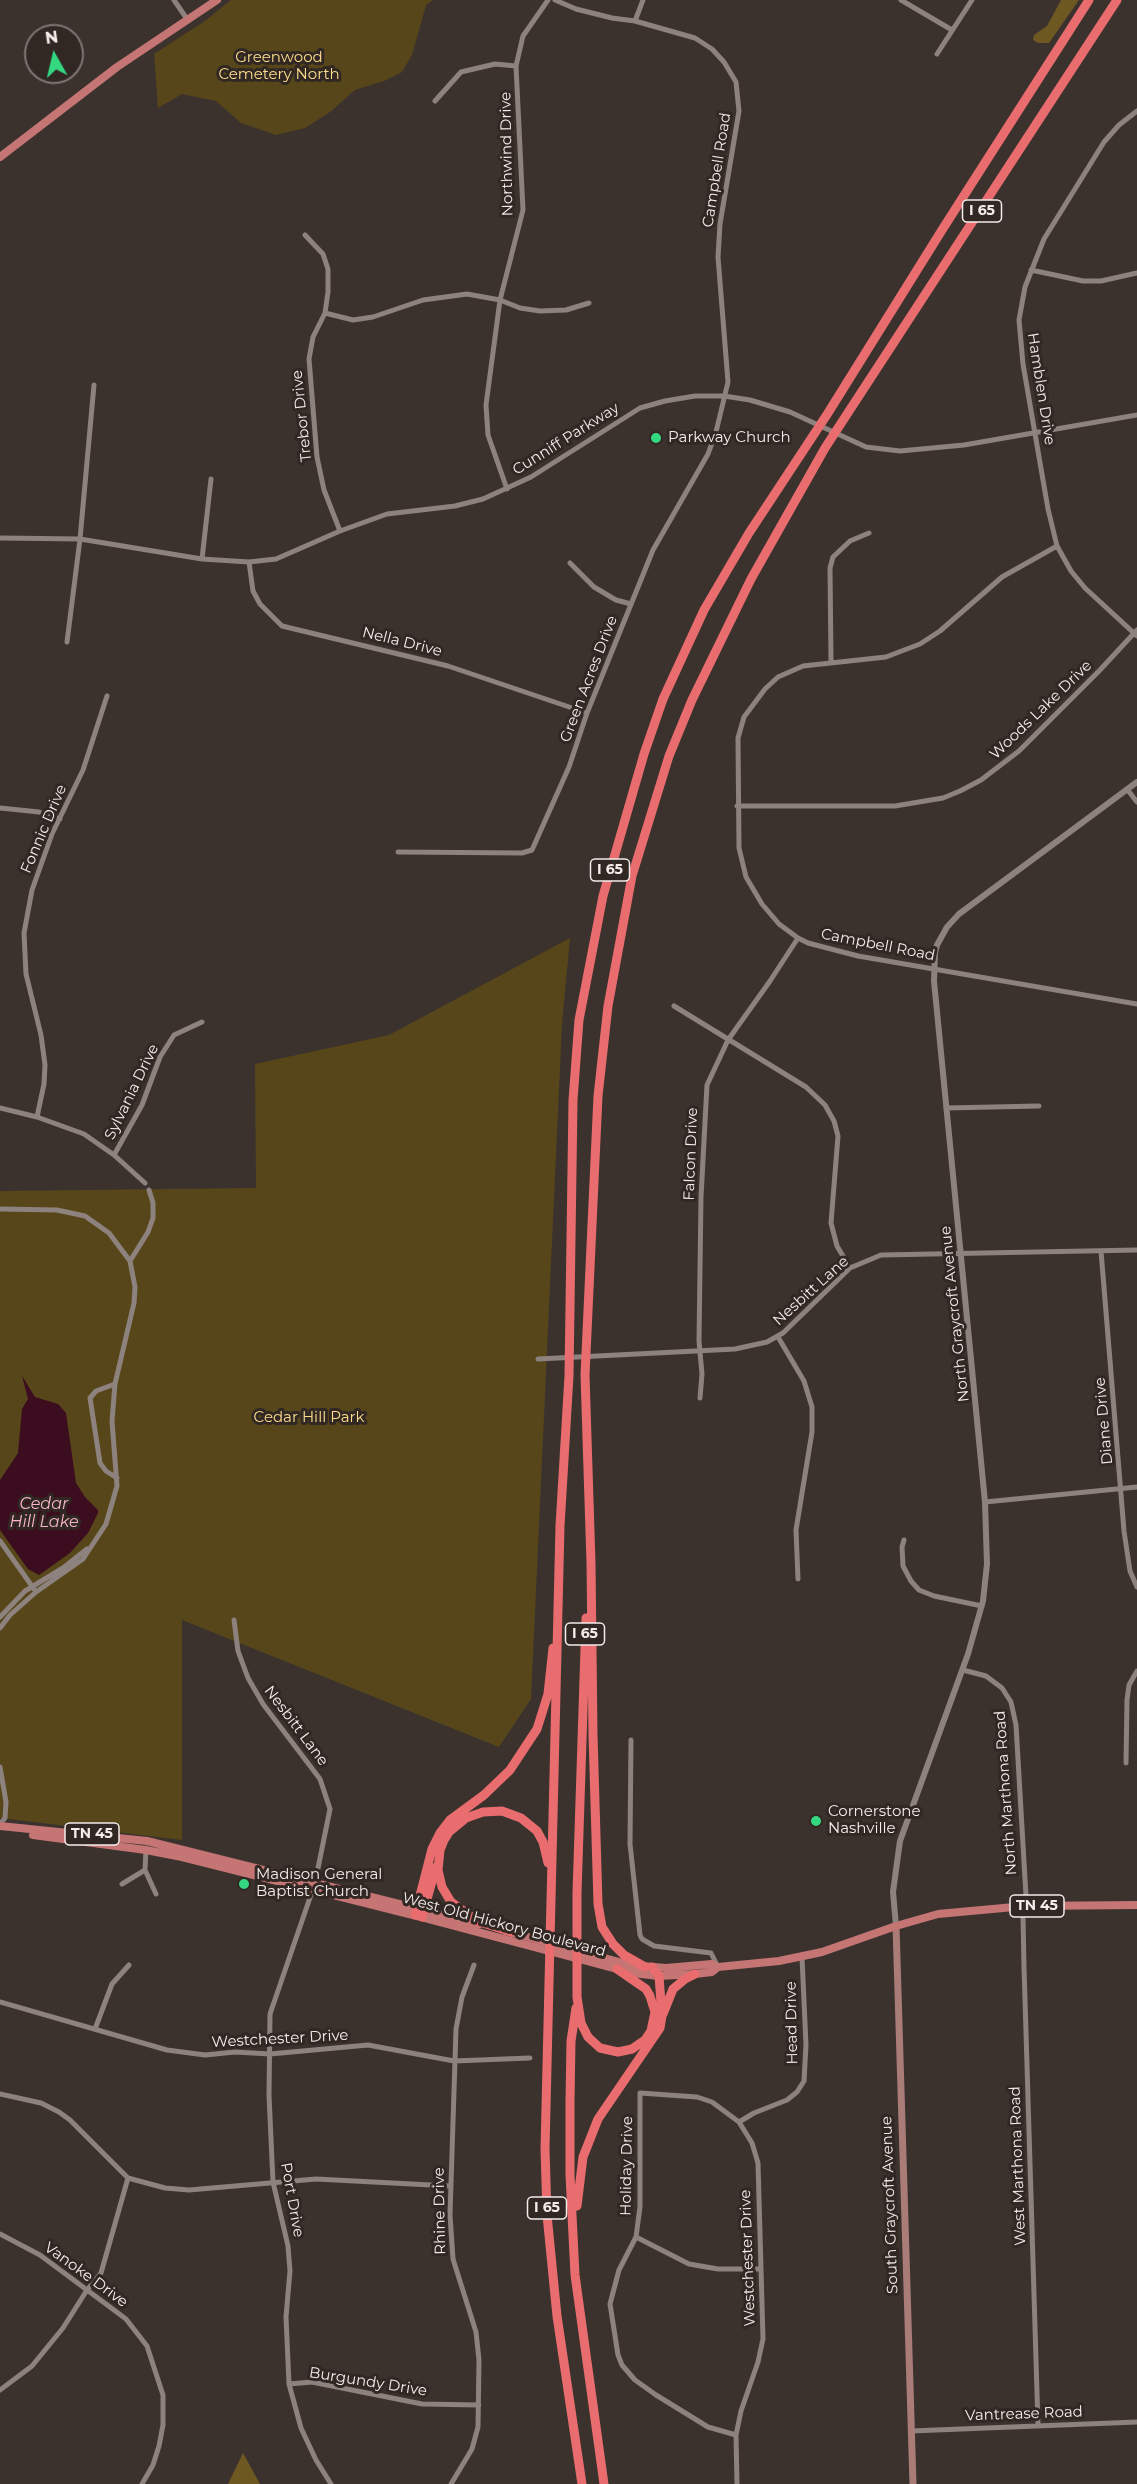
<!DOCTYPE html>
<style>
body{margin:0}
#map{position:relative;width:1137px;height:2484px;overflow:hidden;background:#3b322e;font-family:Montserrat,sans-serif}
canvas{display:block}
.north{position:absolute;left:24px;top:24px;width:60px;height:60px;box-sizing:border-box;background:#312824;border:2px solid #7f7673;border-radius:50%;rotate:352deg;font-size:16px;font-weight:700;line-height:24px;text-align:center;color:#f3ecea}
.north::after{content:'';display:block;margin:auto;width:21px;height:27px;background:#34d881;clip-path:polygon(50% 0,100% 100%,50% 72%,0 100%)}
</style>
<div id="map">
<canvas width="1137" height="2484"></canvas>
<div class="north">N</div>
</div>
<script>
const g = document.querySelector('canvas').getContext('2d');
g.lineJoin = 'round';
function paint(path, color) { g.fillStyle = color; g.fill(path, 'evenodd'); }
const shape = rows => new Path2D(rows.map(r => 'M' + r).join(''));
function stroke(path, color, width, dash) { g.strokeStyle = color; g.lineWidth = width; g.lineCap = dash ? 'butt' : 'round'; g.setLineDash(dash || []); g.stroke(path); }
function drawText(font, color, halo, rows, align = 'center') {
  g.font = font + ' Montserrat,sans-serif'; g.lineWidth = 6; g.setLineDash([]); g.textBaseline = 'middle'; g.strokeStyle = halo; g.fillStyle = color; for (const [text, x, y, turn = 0] of rows) {
    g.save(); g.translate(x, y); g.rotate((+turn || 0) * Math.PI / 180); g.textAlign = isNaN(turn) ? turn : align; if (halo) g.strokeText(text, 0, 0); g.fillText(text, 0, 0); g.restore();
  }
}
paint(shape([
 [231,0,433,0,426,5,412,55,402,72,384,81,355,90,330,112,305,128,276,135,241,123,216,101,182,94,158,108,154,54,205,21],
 [570,938,562,1024,531,1699,499,1747,182,1620,182,1840,0,1818,0,1191,256,1188,255,1064,389,1035]
]), '#57461a');
paint(shape([
 [1061,0,1079,0,1049,43,1038,43,1033,40,1034,35,1047,26],
 [243,2453,260,2484,228,2484]
]), '#6d5822');
paint(shape([
 [22,1376,35,1397,58,1404,66,1413,76,1483,85,1497,98,1510,98,1513,88,1533,70,1553,39,1575,28,1569,0,1530,0,1480,18,1453,22,1409,28,1399]
]), '#3c0c1f');
stroke(shape([
 [174,0,187,19],
 [901,0,952,30],
 [635,21,643,0],
 [937,54,972,0],
 [435,101,461,72,495,64,516,66],
 [1137,111,1119,125,1104,142,1044,239,1025,287,1019,320,1023,364,1048,509,1057,546,1071,571,1085,588,1137,636],
 [305,235,323,254,328,269,328,292,325,313,313,337,309,359,317,457,324,490,340,531],
 [1031,270,1083,281,1101,281,1137,273],
 [325,313,353,320,373,317,423,300,467,294,500,300,520,308,540,311,566,310,589,303],
 [507,489,488,435,486,405,500,300,523,210,516,66,523,36,548,0],
 [0,538,80,539,202,559,249,562,276,559,340,531,387,514,455,506,483,499,531,477,640,408,665,401,695,396,724,396,750,400,790,412,866,447,900,451,964,445,1137,415],
 [1057,546,1002,577,940,631,920,644,886,657,803,666,778,677,765,689,744,717,738,738,739,848,746,877,762,904,779,924,798,938,808,943,858,956,1137,1004],
 [202,559,211,479],
 [249,562,253,591,260,604,282,626,448,666,587,713],
 [570,563,594,587,616,600,631,604],
 [67,642,80,539,94,385],
 [831,661,830,568,833,557,850,541,869,533],
 [1127,789,1137,802],
 [737,806,895,806,943,798,960,791,981,780,1019,751,1099,671,1137,630],
 [0,808,39,812,60,819],
 [398,852,522,853,532,850,569,767,587,713,653,550,708,454,716,432,728,382,718,257,720,224,739,111,736,82,724,62,712,49,695,38,635,21,612,18,576,9,555,0],
 [674,1006,806,1087,825,1105,834,1121,838,1136,831,1223,837,1246,850,1268],
 [0,1108,37,1117,84,1134,114,1155,145,1183],
 [946,1108,1039,1106],
 [37,1117,44,1084,45,1065,41,1035,26,974,24,933,32,890,52,834,83,770,107,696],
 [114,1155,142,1105,160,1057,174,1035,202,1022],
 [0,1209,57,1210,85,1216,109,1233,130,1261],
 [1101,1251,1124,1531,1130,1571,1137,1587],
 [778,1337,804,1381,812,1407,812,1432,796,1530,798,1579],
 [538,1359,735,1349,767,1342,783,1333,850,1268,881,1255,1137,1250],
 [700,1398,702,1374,699,1341,701,1197,707,1085,728,1040,770,981,798,938],
 [117,1478,106,1471,100,1463,90,1398,96,1391,115,1384,134,1303,135,1287,130,1261,148,1232,153,1218,153,1203,149,1190],
 [985,1502,1137,1487],
 [904,1540,902,1547,903,1566,911,1581,919,1590,934,1596,982,1606],
 [0,1541,34,1589],
 [0,1617,25,1591,63,1568,87,1549],
 [234,1620,238,1651,248,1678,263,1704,320,1779,330,1809,315,1883,270,2014,269,2095,273,2182,288,2246,290,2271,286,2317,289,2384,301,2428,316,2460,331,2484],
 [0,1628,10,1615,36,1592,83,1559,106,1524,117,1486,112,1421,115,1384],
 [963,1670,986,1676,1002,1688,1011,1702,1016,1725,1026,1896,1023,1917,1024,1967,1038,2425],
 [631,1740,630,1844,640,1935,642,1939,654,1946,711,1953,718,1967],
 [1126,1763,1127,1700,1129,1685,1137,1671],
 [0,1767,6,1802,5,1818,0,1824],
 [146,1848,145,1870,156,1894],
 [122,1884,145,1870],
 [0,2002,167,2050,205,2055,235,2052,270,2054,368,2045,454,2061,530,2058],
 [95,2029,112,1984,129,1965],
 [0,2094,41,2103,59,2112,70,2120,128,2178,165,2188,189,2190,316,2179,450,2186],
 [739,2122,754,2113,787,2100,797,2092,804,2081,806,2045,802,1957],
 [0,2234,40,2255,126,2319,147,2346,163,2395,163,2425,159,2446,153,2465,142,2484],
 [636,2237,689,2264,718,2269,761,2269],
 [289,2384,312,2382,422,2404,479,2405],
 [0,2390,32,2366,63,2328,87,2290,101,2273,128,2178],
 [911,2431,1137,2422],
 [736,2435,708,2427,656,2395,635,2380,622,2365,618,2355,610,2304,619,2270,636,2237,640,2207,640,2093,697,2097,712,2102,739,2122,752,2143,758,2163,763,2339,758,2362,741,2411,736,2435,737,2484],
 [451,2484,472,2449,478,2427,479,2360,476,2332,453,2259,450,2215,456,2029,462,1997,474,1965]
]), '#8d827d', 5);
stroke(shape([
 [896,1926,893,1892,900,1841,968,1654,983,1601,987,1564,985,1502,934,981,935,953,937,945,947,927,959,914,1137,782]
]), '#8d827d', 6);
stroke(shape([
 [896,1926,913,2484]
]), '#a97c78', 7);
stroke(shape([
 [0,157,117,67,217,0],
 [0,1826,147,1841,479,1924],
 [33,1835,146,1850,182,1857,425,1918,632,1973,659,1976,695,1974,712,1972,718,1967],
 [506,1931,630,1965,666,1968,712,1964,718,1967,779,1961,822,1952,896,1926,938,1914,1025,1906,1137,1905]
]), '#c47574', 8);
stroke(shape([
 [586,1618,577,1893,577,1997,581,2023,588,2037,600,2048,618,2052,632,2049,645,2040,651,2031,655,2012,650,1996,646,1989,617,1969],
 [415,1915,432,1849,440,1833,450,1820,484,1795,510,1770,537,1729,548,1694,553,1648],
 [422,1917,436,1867],
 [511,1932,477,1921,451,1902,442,1887,438,1870,440,1850,444,1840,449,1832,466,1818,483,1812,502,1811,521,1818,537,1831,543,1842,548,1863],
 [645,1967,624,1955,613,1944,602,1927,598,1904,593,1735,591,1563,585,1375,598,1096,608,1006,632,876,669,756,692,700,751,579,825,448,1117,0],
 [576,2008,571,2041,570,2101,570,2175,575,2275,604,2484],
 [663,2014,673,1989,685,1979,695,1974],
 [577,2206,583,2157,598,2119,660,2028,662,2016,659,1976,652,1967],
 [582,2484,557,2316,547,2215,545,2149,560,1526,569,1376,573,1100,579,1020,603,896,644,754,663,699,704,610,749,533,828,413,942,230,1089,0]
]), '#e96d6e', 9);
for (const [x, y, r, color] of [
 [656,438,6,"#34d881"],
 [816,1821,6,"#34d881"],
 [244,1884,6,"#34d881"]
]) { const dot = new Path2D(); dot.arc(x, y, r, 0, 2 * Math.PI); g.fillStyle = color; g.fill(dot); stroke(dot, '#312824', 2); }
for (const [x, y, w] of [
 [982,211,39],
 [610,870,39],
 [585,1634,39],
 [92,1834,54],
 [1037,1906,54],
 [547,2208,39]
]) { const box = new Path2D(); box.roundRect(x - w / 2, y - 11, w, 22, 4.5); g.fillStyle = '#312824'; g.fill(box); stroke(box, '#f3ecea', 1.5); }
drawText('bold 14px', '#f3ecea', null, [
 ["I 65",982,211],
 ["I 65",610,870],
 ["I 65",585,1634],
 ["TN 45",92,1834],
 ["TN 45",1037,1906],
 ["I 65",547,2208]
]);
drawText('15px', '#fedd8c', '#312824', [
 ["Greenwood",279,58],
 ["Cemetery North",279,75],
 ["Cedar Hill Park",309,1418]
]);
drawText('15px', '#f3ecea', '#312824', [
 ["Northwind Drive",507,154,-91],
 ["Campbell Road",717,170,-81],
 ["Hamblen Drive",1041,389,81],
 ["Trebor Drive",302,416,-96],
 ["Cunniff Parkway",566,439,-32],
 ["Nella Drive",402,642,14],
 ["Green Acres Drive",589,679,-69],
 ["Woods Lake Drive",1041,710,-44],
 ["Fonnic Drive",44,829,-67],
 ["Campbell Road",878,945,11],
 ["Sylvania Drive",132,1092,-64],
 ["Falcon Drive",691,1154,-88],
 ["Nesbitt Lane",811,1291,-42],
 ["North Graycroft Avenue",955,1314,-96],
 ["Diane Drive",1104,1421,-95],
 ["Nesbitt Lane",296,1726,53],
 ["North Marthona Road",1006,1793,-94],
 ["West Old Hickory Boulevard",504,1925,15],
 ["Head Drive",792,2023,-91],
 ["Westchester Drive",280,2039,-3],
 ["Holiday Drive",627,2166,-89],
 ["West Marthona Road",1018,2166,-92],
 ["Port Drive",292,2200,80],
 ["South Graycroft Avenue",890,2205,-92],
 ["Rhine Drive",440,2211,-91],
 ["Westchester Drive",748,2258,-92],
 ["Vanoke Drive",86,2275,36],
 ["Burgundy Drive",368,2382,9],
 ["Vantrease Road",1024,2414,-2]
]);
drawText('15px', '#f3ecea', '#312824', [
 ["Parkway Church",668,438],
 ["Cornerstone",828,1812],
 ["Nashville",828,1829],
 ["Madison General",256,1875],
 ["Baptist Church",256,1892]
], 'left');
drawText('italic 16px', '#fbb5c9', '#312824', [
 ["Cedar",44,1504],
 ["Hill Lake",44,1522]
]);
</script>
